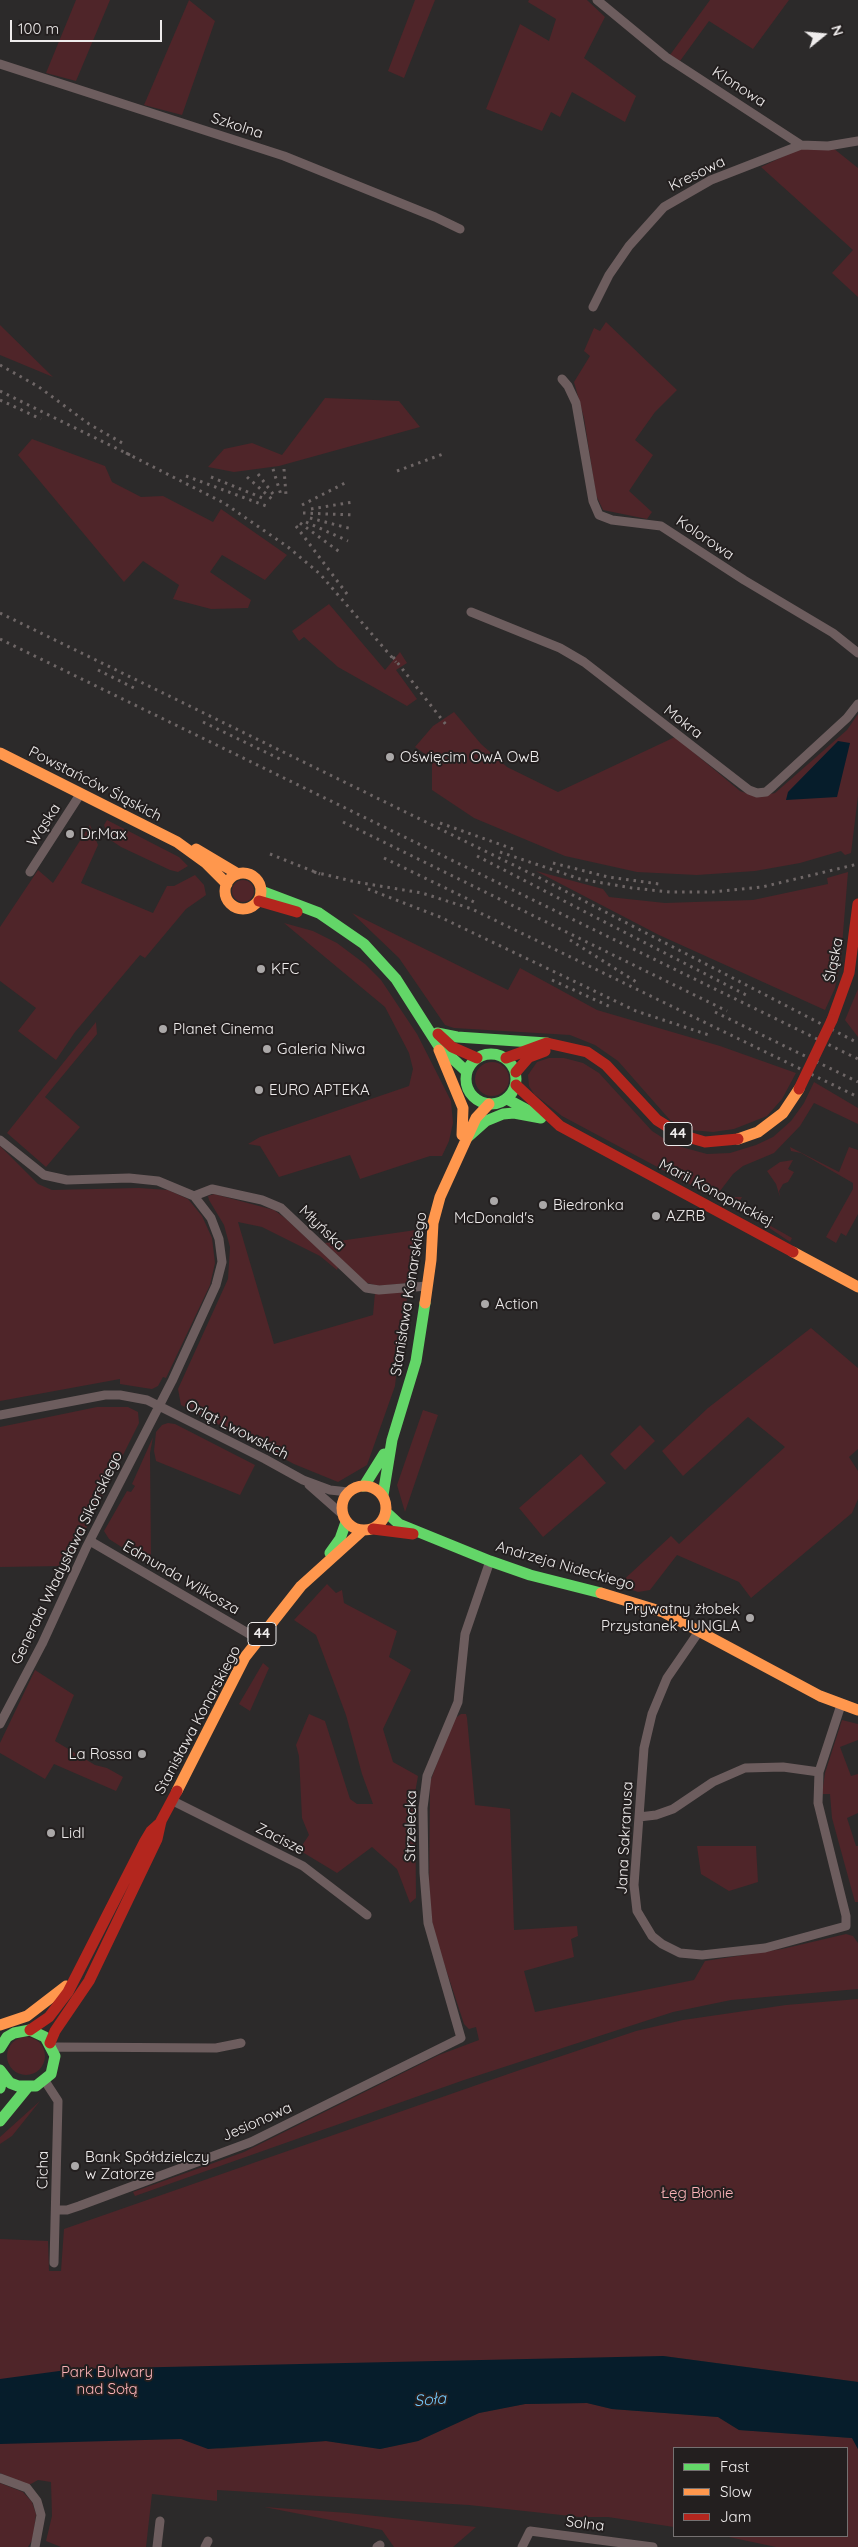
<!DOCTYPE html>
<meta charset="utf-8">
<style>
body{margin:0}
#map{position:relative;width:858px;height:2547px;overflow:hidden;background:#2c2a2a;font-family:Quicksand,sans-serif}
canvas{display:block}
.legend{position:absolute;left:673px;top:2447px;width:175px;height:90px;box-sizing:border-box;background:#231f1f;border:1px solid #757171;margin:0;padding:6px 9px;list-style:none;font-size:15px;color:#efecec}
.legend li{display:flex;align-items:center;gap:10px;height:25px}
.legend b{width:25px;border:1px solid #757171}
.north{position:absolute;left:798px;top:10px;width:50px;height:50px;-webkit-text-stroke:4px #231f1f;paint-order:stroke;rotate:73deg;font-size:14px;font-weight:700;line-height:20px;text-align:center;color:#efecec}
.north::after{content:'';display:block;margin:auto;width:18px;height:22px;background:#efecec;clip-path:polygon(50% 0,100% 100%,50% 72%,0 100%)}
.scale{position:absolute;left:10px;top:20px;width:152px;height:22px;box-sizing:border-box;border:2px solid #efecec;border-top:0;padding-left:6px;font-size:15px;line-height:18px;white-space:nowrap;color:#efecec;-webkit-text-stroke:4px #231f1f;paint-order:stroke}
</style>
<div id="map">
<canvas width="858" height="2547"></canvas>
<ul class="legend">
<li><b style="height:6px;background:#63d668"></b>Fast</li>
<li><b style="height:6px;background:#ff974d"></b>Slow</li>
<li><b style="height:6px;background:#b3261e"></b>Jam</li>
</ul>
<div class="north">N</div>
<div class="scale">100 m</div>
</div>
<script>
const g = document.querySelector('canvas').getContext('2d');
g.lineJoin = 'round';
function paint(path, color) { g.fillStyle = color; g.fill(path, 'evenodd'); }
const shape = rows => new Path2D(rows.map(r => 'M' + r).join(''));
function stroke(path, color, width, dash) { g.strokeStyle = color; g.lineWidth = width; g.lineCap = dash ? 'butt' : 'round'; g.setLineDash(dash || []); g.stroke(path); }
function drawText(font, color, halo, rows, align = 'center') {
  g.font = font + ' Quicksand,sans-serif'; g.lineWidth = 4; g.setLineDash([]); g.textBaseline = 'middle'; g.strokeStyle = halo; g.fillStyle = color; for (const [text, x, y, turn = 0] of rows) {
    g.save(); g.translate(x, y); g.rotate((+turn || 0) * Math.PI / 180); g.textAlign = isNaN(turn) ? turn : align; if (halo) g.strokeText(text, 0, 0); g.fillText(text, 0, 0); g.restore();
  }
}
paint(shape([
 [76,0,110,0,76,81,46,73],
 [189,0,215,21,182,115,144,105],
 [415,0,435,0,404,78,388,71],
 [529,0,587,0,605,17,584,58,636,96,625,122,572,92,560,117,551,112,542,131,486,109,520,24,549,41,556,19,528,2],
 [710,0,789,0,753,49,709,21,680,61,670,55],
 [833,148,858,168,858,297,832,273,853,250,761,167,799,149],
 [606,322,677,390,655,412,635,440,653,455,629,491,652,512,647,519,603,510,596,495,584,418,574,382,590,356,584,351,594,328,600,331],
 [0,325,53,377,0,355],
 [325,398,399,401,420,427,279,466,234,472,208,467,224,449,252,443,282,455],
 [32,439,105,466,112,482,141,497,163,496,213,522,221,509,287,555,265,580,222,555,210,572,251,600,248,608,211,609,173,599,179,585,143,561,124,582,18,455],
 [329,604,385,670,400,652,407,663,396,670,417,699,407,706,338,667,304,637,299,641,292,631],
 [454,712,481,744,507,767,558,792,675,737,740,791,757,797,775,793,847,730,858,714,858,796,851,853,845,855,841,851,800,863,755,871,697,875,637,872,565,856,474,818,432,790,432,759,415,747,433,726],
 [107,820,179,857,188,866,178,872,170,870,121,847,109,839,104,825],
 [90,825,98,845,81,883,153,913,167,886,174,886,195,875,204,885,206,895,186,909,145,958,140,955,75,1032,56,1060,18,1031,36,1008,0,981,0,927,38,870,53,883],
 [536,871,603,889,609,897,665,903,753,900,828,884,827,878,848,872,841,958,835,988,825,1010,659,935],
 '232 891a11 11 0 1 1 22 0a11 11 0 1 1-22 0Z',
 [352,913,508,990,520,968,597,1010,720,1046,796,1073,782,1099,767,1116,734,1129,713,1132,691,1130,670,1120,618,1061,595,1045,570,1035,454,1028,445,1025,399,958],
 [284,923,313,931,337,943,365,964,381,980,417,1034,451,1101,453,1123,449,1141,442,1156,430,1156,360,1179,350,1155,279,1177,260,1146,248,1144,260,1137,409,1086,413,1069,409,1053,385,1007],
 [858,989,858,1037,845,1020],
 [96,1022,97,1034,45,1097,80,1127,46,1167,7,1133],
 [549,1058,564,1058,583,1063,599,1073,652,1131,674,1145,707,1154,730,1153,756,1145,773,1137,791,1121,804,1103,814,1082,858,1108,858,1124,814,1103,800,1126,774,1153,743,1166,733,1174,720,1191,706,1193,562,1116,534,1094,529,1086,528,1075,537,1062],
 '475 1079a17 17 0 1 1 34 0a17 17 0 1 1-34 0Z',
 [0,1146,38,1184,52,1190,139,1188,168,1190,188,1199,202,1216,212,1238,215,1263,210,1285,166,1378,163,1377,158,1386,152,1389,145,1388,120,1384,120,1379,0,1401],
 [790,1147,839,1172,849,1147,858,1150,858,1214,846,1236,841,1233,836,1243,826,1237,853,1189,853,1183,801,1153,791,1151],
 [793,1160,788,1169,794,1172,788,1182,783,1184,779,1191,780,1197,776,1184,767,1171,780,1162],
 [214,1194,274,1210,285,1218,338,1267,337,1270,320,1256,262,1227,238,1222,274,1344,373,1315,375,1293,409,1290,402,1322,395,1386,367,1465,338,1482,294,1464,181,1405,178,1389,228,1279,230,1247,224,1225,209,1200,208,1196],
 [735,1197,742,1197,738,1204,749,1213,754,1208,756,1209,753,1216,792,1238,790,1242,737,1206,734,1200],
 [416,1230,409,1283,378,1286,364,1282,325,1243],
 [811,1328,858,1368,858,1449,849,1457,858,1471,858,1499,852,1513,751,1598,739,1582,677,1555,650,1590,638,1592,618,1585,671,1536,679,1544,785,1447,748,1417,683,1476,662,1451,708,1408],
 [97,1407,128,1407,138,1412,139,1423,73,1555,64,1566,0,1567,0,1427],
 [423,1410,438,1415,405,1512,397,1485],
 [168,1423,175,1424,255,1465,240,1495,156,1461,154,1451,156,1432,162,1425],
 [640,1425,655,1441,625,1470,610,1454],
 [153,1437,150,1453,151,1555,145,1562,109,1539,104,1531,127,1491,131,1492,135,1486,132,1484],
 [581,1454,606,1483,543,1537,519,1508],
 [327,1584,336,1593,342,1590,344,1603,397,1631,389,1657,411,1670,383,1729,393,1762,418,1776,415,1793,416,1898,410,1903,397,1869,372,1847,337,1873,299,1850,309,1835,302,1818,299,1756,296,1745,309,1714,325,1721,350,1799,357,1804,373,1804,362,1774,346,1715,316,1635,294,1620],
 [263,1663,269,1668,250,1711,239,1704],
 [35,1670,74,1695,55,1741,95,1765,107,1768,123,1777,116,1791,54,1764,45,1779,0,1753,0,1743],
 [461,1714,466,1714,467,1718,475,1805,510,1809,514,1930,577,1926,578,1936,571,1939,574,1957,524,1971,535,2012,694,1980,705,1961,782,1949,846,1934,853,1936,858,1943,858,1989,731,2000,673,2012,464,2080,135,2196,133,2192,244,2152,439,2055,479,2040,476,2027,469,2029,464,2024,434,1933,429,1903,430,1782,454,1719],
 [842,1720,858,1724,858,1740,840,1747,851,1776,858,1774,858,1813,847,1818,856,1846,858,1846,858,1902,855,1902,832,1818,830,1794,822,1794,825,1773],
 [697,1846,756,1846,758,1882,729,1891,701,1874],
 [858,1999,858,2382,663,2356,217,2449,326,2441,380,2449,418,2441,479,2413,525,2404,587,2403,612,2409,718,2417,739,2430,852,2438,858,2449,858,2547,776,2547,724,2536,847,2536,847,2448,674,2448,674,2527,608,2517,580,2517,469,2505,217,2490,217,2501,152,2494,146,2547,61,2547,46,2541,52,2516,51,2482,38,2480,29,2485,0,2473,0,2239,48,2241,49,2271,61,2271,64,2229,514,2072,636,2031,683,2020,786,2005],
 '7 2056a19 19 0 1 1 38 0a19 19 0 1 1-38 0Z',
 [40,2101,12,2136,0,2144,0,2137],
 [0,2483,23,2492,32,2502,36,2514,33,2539,28,2547,0,2547],
 [264,2507,348,2513,476,2527,453,2547,394,2547,382,2530]
]), '#4f2529');
paint(shape([
 [838,741,850,743,837,797,786,800,788,792],
 [663,2356,858,2382,858,2449,852,2438,739,2430,718,2417,612,2409,587,2403,525,2404,479,2413,418,2441,380,2449,326,2441,208,2449,181,2439,0,2444,0,2379,74,2369]
]), '#061d2b');
stroke(shape([
 [597,0,666,57,801,145,828,146,858,141],
 [0,64,284,156,435,217,460,229],
 [593,307,609,275,629,246,664,207,711,180,801,145],
 [562,379,568,386,576,403,593,501,599,515,612,520,661,526,744,580,833,633,858,653],
 [471,612,560,648,584,662,749,790,757,793,766,792,773,786,847,718,858,704],
 [30,872,81,793],
 [0,1140,44,1175,67,1180,129,1178,158,1181,194,1196,211,1218,219,1239,222,1262,216,1285,172,1381,86,1548,42,1644,0,1724],
 [194,1196,212,1189,262,1200,281,1208,366,1288,379,1290,427,1286],
 [0,1415,105,1395,120,1395,147,1400,265,1459,303,1480,330,1490,348,1492],
 [309,1485,343,1515],
 [90,1541,258,1639],
 [700,1630,667,1678,652,1714,644,1748,634,1885,637,1911,652,1936,662,1944,680,1953,702,1955,765,1948,846,1926,846,1916,818,1803,819,1772],
 [173,1801,303,1866,367,1915],
 [639,1817,656,1815,673,1809,713,1782,745,1768,783,1767,819,1772,841,1705],
 [54,2049,57,2047,216,2048,241,2043],
 [45,2081,58,2101,54,2263],
 [56,2210,67,2210,79,2206,251,2142,461,2038,428,1923,424,1873,423,1808,427,1776,458,1702,465,1634,490,1561],
 [0,2478,27,2488,37,2501,41,2515,35,2547],
 [157,2547,160,2521],
 [205,2547,208,2541],
 [377,2547,380,2545],
 [522,2547,530,2531,653,2547]
]), '#6d5d5e', 9);
stroke(shape([
 [261,891,319,913,364,944,396,979,438,1045,467,1072],
 [437,1033,457,1037,547,1043],
 '466 1079a25 25 0 1 1 50 0a25 25 0 1 1-50 0Z',
 [507,1099,533,1113],
 [468,1137,486,1121,503,1114,514,1113,541,1118],
 [364,1486,384,1454],
 [383,1495,392,1440,416,1361,425,1303],
 [386,1512,399,1524,490,1561,530,1575,601,1593],
 [330,1553,340,1539,346,1522],
 [0,2048,7,2037,14,2033,30,2030,45,2037,55,2056,51,2074,36,2086,18,2086,10,2083,0,2070],
 [0,2088,3,2075],
 [0,2121,27,2088]
]), '#63d668', 11);
stroke(shape([
 [0,753,177,842,206,863,227,884],
 [196,849,238,874],
 '225 891a18 18 0 1 1 36 0a18 18 0 1 1-36 0Z',
 [439,1050,463,1108,462,1135],
 [738,1139,758,1132,783,1113,799,1089],
 [793,1252,858,1287],
 [425,1303,431,1260,433,1223,440,1197,476,1118,489,1104],
 '342 1508a22 22 0 1 1 44 0a22 22 0 1 1-44 0Z',
 [601,1593,663,1612,820,1696,858,1710],
 [177,1791,245,1657,301,1586,363,1530],
 [0,2025,27,2016,66,1986]
]), '#ff974d', 11);
stroke(shape([
 [259,901,297,912],
 [832,1020,849,973,858,904],
 [438,1034,452,1047,477,1058],
 [506,1058,547,1043,587,1052,606,1065,657,1120,681,1135,705,1142,738,1139],
 [516,1072,529,1057,545,1051],
 [516,1085,560,1126,793,1252],
 [373,1529,413,1534],
 [30,2030,49,2017,68,1992,145,1841,151,1831,161,1822],
 [50,2043,55,2031,89,1981,157,1839,161,1821,177,1791]
]), '#b3261e', 11);
stroke(shape([
 [0,365,39,387,89,424,124,444],
 [0,391,130,455],
 [0,400,41,419],
 [126,453,224,503,288,547,320,574,396,662],
 [273,469,281,495],
 [284,469,286,495],
 [397,471,443,454],
 [258,474,273,494],
 [186,476,269,507],
 [211,477,265,499],
 [247,477,273,500],
 [302,505,347,482],
 [311,509,353,502],
 [303,513,354,515],
 [310,518,352,529],
 [306,522,348,541],
 [300,523,341,553],
 [296,526,347,594],
 [0,613,540,878,858,1043],
 [0,639,858,1059],
 [393,657,447,726],
 [98,670,136,689],
 [203,722,282,760],
 [343,822,727,1011],
 [440,823,516,850],
 [500,852,580,879,632,888,670,892,713,892,762,887,858,864],
 [270,854,320,874],
 [477,856,748,996],
 [384,858,478,904],
 [553,863,608,877,659,884],
 [314,872,356,882,422,893,472,909,858,1097],
 [368,889,440,917,636,1011,712,1036],
 [570,940,638,983],
 [552,980,613,1008],
 [715,1012,858,1082]
]), '#6e6666', 3, [2.5, 5]);
stroke(shape([
 [799,1089,832,1020]
]), '#b3261e', 11);
for (const [x, y, r, color] of [
 [390,757,5,"#aba8a8"],
 [70,834,5,"#aba8a8"],
 [261,969,5,"#aba8a8"],
 [163,1029,5,"#aba8a8"],
 [267,1049,5,"#aba8a8"],
 [259,1090,5,"#aba8a8"],
 [494,1201,5,"#aba8a8"],
 [543,1205,5,"#aba8a8"],
 [656,1216,5,"#aba8a8"],
 [485,1304,5,"#aba8a8"],
 [750,1618,5,"#aba8a8"],
 [142,1754,5,"#aba8a8"],
 [51,1833,5,"#aba8a8"],
 [75,2166,5,"#aba8a8"]
]) { const dot = new Path2D(); dot.arc(x, y, r, 0, 2 * Math.PI); g.fillStyle = color; g.fill(dot); stroke(dot, '#231f1f', 2); }
for (const [x, y, w] of [
 [678,1134,28],
 [262,1634,28]
]) { const box = new Path2D(); box.roundRect(x - w / 2, y - 11.5, w, 23, 4); g.fillStyle = '#231f1f'; g.fill(box); stroke(box, '#efecec', 1); }
drawText('bold 14px', '#efecec', null, [
 ["44",678,1134],
 ["44",262,1634]
]);
drawText('15px', '#efecec', '#231f1f', [
 ["Klonowa",739,87,33],
 ["Szkolna",237,126,18],
 ["Kresowa",697,174,-26],
 ["Kolorowa",705,538,34],
 ["Mokra",683,722,38],
 ["Powstańców Śląskich",95,784,27],
 ["Wąska",44,825,-57],
 ["Śląska",834,960,-79],
 ["Marii Konopnickiej",716,1193,28],
 ["Młyńska",322,1228,44],
 ["Stanisława Konarskiego",409,1294,-81],
 ["Orląt Lwowskich",237,1430,27],
 ["Generała Władysława Sikorskiego",67,1558,-64],
 ["Andrzeja Nideckiego",565,1566,16],
 ["Edmunda Wilkosza",181,1578,30],
 ["Stanisława Konarskiego",198,1720,-62],
 ["Strzelecka",411,1826,-89],
 ["Jana Sakranusa",625,1838,-87],
 ["Zacisze",280,1839,27],
 ["Jesionowa",257,2122,-24],
 ["Cicha",43,2170,-89],
 ["Solna",585,2524,7]
]);
drawText('15px', '#efecec', '#231f1f', [
 ["Oświęcim OwA OwB",400,757],
 ["Dr.Max",80,834],
 ["KFC",271,969],
 ["Planet Cinema",173,1029],
 ["Galeria Niwa",277,1049],
 ["EURO APTEKA",269,1090],
 ["Biedronka",553,1205],
 ["AZRB",666,1216],
 ["McDonald's",494,1218,"center"],
 ["Action",495,1304],
 ["Prywatny żłobek",740,1609,"right"],
 ["Przystanek JUNGLA",740,1626,"right"],
 ["La Rossa",132,1754,"right"],
 ["Lidl",61,1833],
 ["Bank Spółdzielczy",85,2157],
 ["w Zatorze",85,2174]
], 'left');
drawText('15px', '#fbb3b8', '#231f1f', [
 ["Łęg Błonie",697,2193],
 ["Park Bulwary",107,2372],
 ["nad Sołą",107,2389]
]);
drawText('italic 16px', '#74c9fd', '#231f1f', [
 ["Soła",430,2400,-5]
]);
</script>
